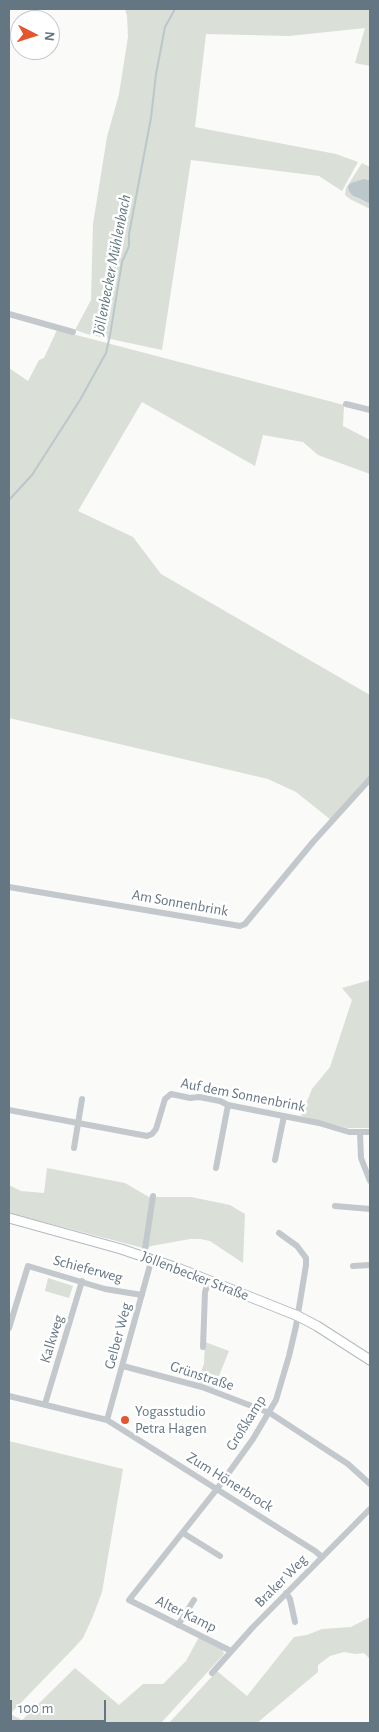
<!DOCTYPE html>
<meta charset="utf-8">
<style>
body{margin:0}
#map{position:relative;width:379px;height:1732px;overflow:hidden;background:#fafaf8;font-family:"Alegreya Sans",sans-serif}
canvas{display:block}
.frame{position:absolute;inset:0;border:10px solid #657683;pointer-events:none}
.north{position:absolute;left:10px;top:10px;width:50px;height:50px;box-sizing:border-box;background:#fff;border:1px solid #c1c8cd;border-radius:50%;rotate:95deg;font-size:14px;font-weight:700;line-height:20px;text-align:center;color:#657683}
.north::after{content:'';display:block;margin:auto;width:18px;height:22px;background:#e4572e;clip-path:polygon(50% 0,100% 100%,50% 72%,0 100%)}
.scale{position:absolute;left:10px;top:1700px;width:96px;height:22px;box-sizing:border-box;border:2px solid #657683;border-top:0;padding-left:6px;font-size:15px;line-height:18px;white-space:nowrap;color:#657683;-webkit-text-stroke:4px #fff;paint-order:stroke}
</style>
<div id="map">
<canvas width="379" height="1732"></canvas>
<div class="frame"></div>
<div class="north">N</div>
<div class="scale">100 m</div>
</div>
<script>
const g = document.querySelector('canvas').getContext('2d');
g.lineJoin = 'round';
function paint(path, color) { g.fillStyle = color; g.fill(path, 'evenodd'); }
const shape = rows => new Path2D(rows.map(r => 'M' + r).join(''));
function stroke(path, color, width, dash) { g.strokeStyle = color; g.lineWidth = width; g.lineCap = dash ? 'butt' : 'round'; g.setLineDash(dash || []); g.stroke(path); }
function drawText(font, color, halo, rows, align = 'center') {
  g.font = font + ' "Alegreya Sans",sans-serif'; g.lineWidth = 5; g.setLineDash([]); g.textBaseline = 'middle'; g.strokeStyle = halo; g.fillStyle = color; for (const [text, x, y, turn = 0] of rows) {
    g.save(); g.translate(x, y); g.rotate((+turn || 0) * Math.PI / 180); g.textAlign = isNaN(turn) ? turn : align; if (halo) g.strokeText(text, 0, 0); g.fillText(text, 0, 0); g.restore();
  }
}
paint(shape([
 [125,9,370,9,370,66,355,63,365,28,289,36,206,34,195,127,336,154,358,162,342,191,319,176,191,160,162,350,87,334,75,330,91,300,93,224,107,137,119,94,128,37,127,16],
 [362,163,370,167,370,180,364,179,357,198,370,204,370,209,350,199,345,195,346,188],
 [57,330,344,405,343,426,370,440,370,474,318,455,303,442,263,435,255,466,142,402,78,511,133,537,161,574,370,695,370,775,331,820,296,792,268,779,9,718,9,368,28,381,39,360,44,358],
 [370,980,370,1128,347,1128,301,1116,312,1089,330,1067,352,1000,342,988],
 [47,1168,125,1183,149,1197,191,1197,230,1205,245,1214,243,1263,210,1241,200,1239,190,1239,151,1246,147,1249,9,1213,9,1185,21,1191,44,1193],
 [48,1278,73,1286,69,1298,45,1291],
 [205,1342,229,1351,214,1388,197,1382,204,1364],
 [9,1441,123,1469,102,1592,93,1616,83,1638,73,1649,10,1714,22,1720,75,1668,119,1705,143,1684,163,1684,186,1661,199,1637,222,1648,224,1654,161,1723,9,1723],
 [370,1617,370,1659,364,1653,356,1654,344,1652,330,1656,318,1665,318,1672,257,1723,169,1723,217,1671,247,1696,294,1637,307,1635,322,1629,351,1627]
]), '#dadfd7');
paint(shape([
 [364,179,370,180,370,204,352,195,349,191,348,186,351,183]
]), '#bbc7cb');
stroke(shape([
 [9,500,32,475,80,400,106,353,110,335,122,262,129,246,129,234,151,118,156,74,165,27,175,9]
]), '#bbc7cb', 2);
const secondary = shape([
 [9,1218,121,1249,180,1269,298,1316,317,1326,370,1360]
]);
stroke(secondary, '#b3babf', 11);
stroke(shape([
 [9,314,73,332],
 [346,404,370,410],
 [9,887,240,926,245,924,313,842,370,779],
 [9,1110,147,1136,152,1134,156,1129,165,1099,171,1094,190,1098,199,1097,220,1101,228,1105,319,1123,349,1132,370,1132],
 [360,1133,361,1158,370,1181],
 [74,1148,82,1099],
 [275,1160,284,1116],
 [216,1168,228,1105],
 [335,1206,370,1209],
 [144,1256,153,1196],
 [353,1266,370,1265],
 [9,1328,28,1266,105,1289,142,1295],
 [203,1347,205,1292,209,1280],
 [123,1366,202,1387,270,1413,348,1464,370,1484],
 [9,1396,107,1420,315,1551,322,1557],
 [45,1404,82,1281],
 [107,1420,152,1258],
 [183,1533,220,1556],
 [286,1593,290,1599,295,1622],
 [178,1625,194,1600],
 [231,1651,129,1600,217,1489,253,1439,276,1400,289,1356,296,1326,306,1265,306,1258,297,1246,279,1233],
 [212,1673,253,1627,370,1509]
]), '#c3c8cc', 6);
stroke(secondary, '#fff', 9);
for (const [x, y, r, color] of [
 [125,1420,5,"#e4572e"]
]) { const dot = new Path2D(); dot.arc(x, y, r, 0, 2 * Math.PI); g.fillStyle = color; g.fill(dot); stroke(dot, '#fff', 2); }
drawText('15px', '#657683', '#fff', [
 ["Am Sonnenbrink",180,903,10],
 ["Auf dem Sonnenbrink",243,1095,11],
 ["Schieferweg",88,1269,15],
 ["Jöllenbecker Straße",195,1276,21],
 ["Gelber Weg",118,1336,-75],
 ["Kalkweg",52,1339,-73],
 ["Grünstraße",202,1376,18],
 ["Großkamp",246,1423,-58],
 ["Zum Hönerbrock",230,1482,32],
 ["Braker Weg",281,1581,-45],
 ["Alter Kamp",186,1614,26]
]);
drawText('15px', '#657683', '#fff', [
 ["Yogasstudio",135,1411],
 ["Petra Hagen",135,1428]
], 'left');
drawText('italic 16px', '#60757c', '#fff', [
 ["Jöllenbecker Mühlenbach",112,265,-79]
]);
</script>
